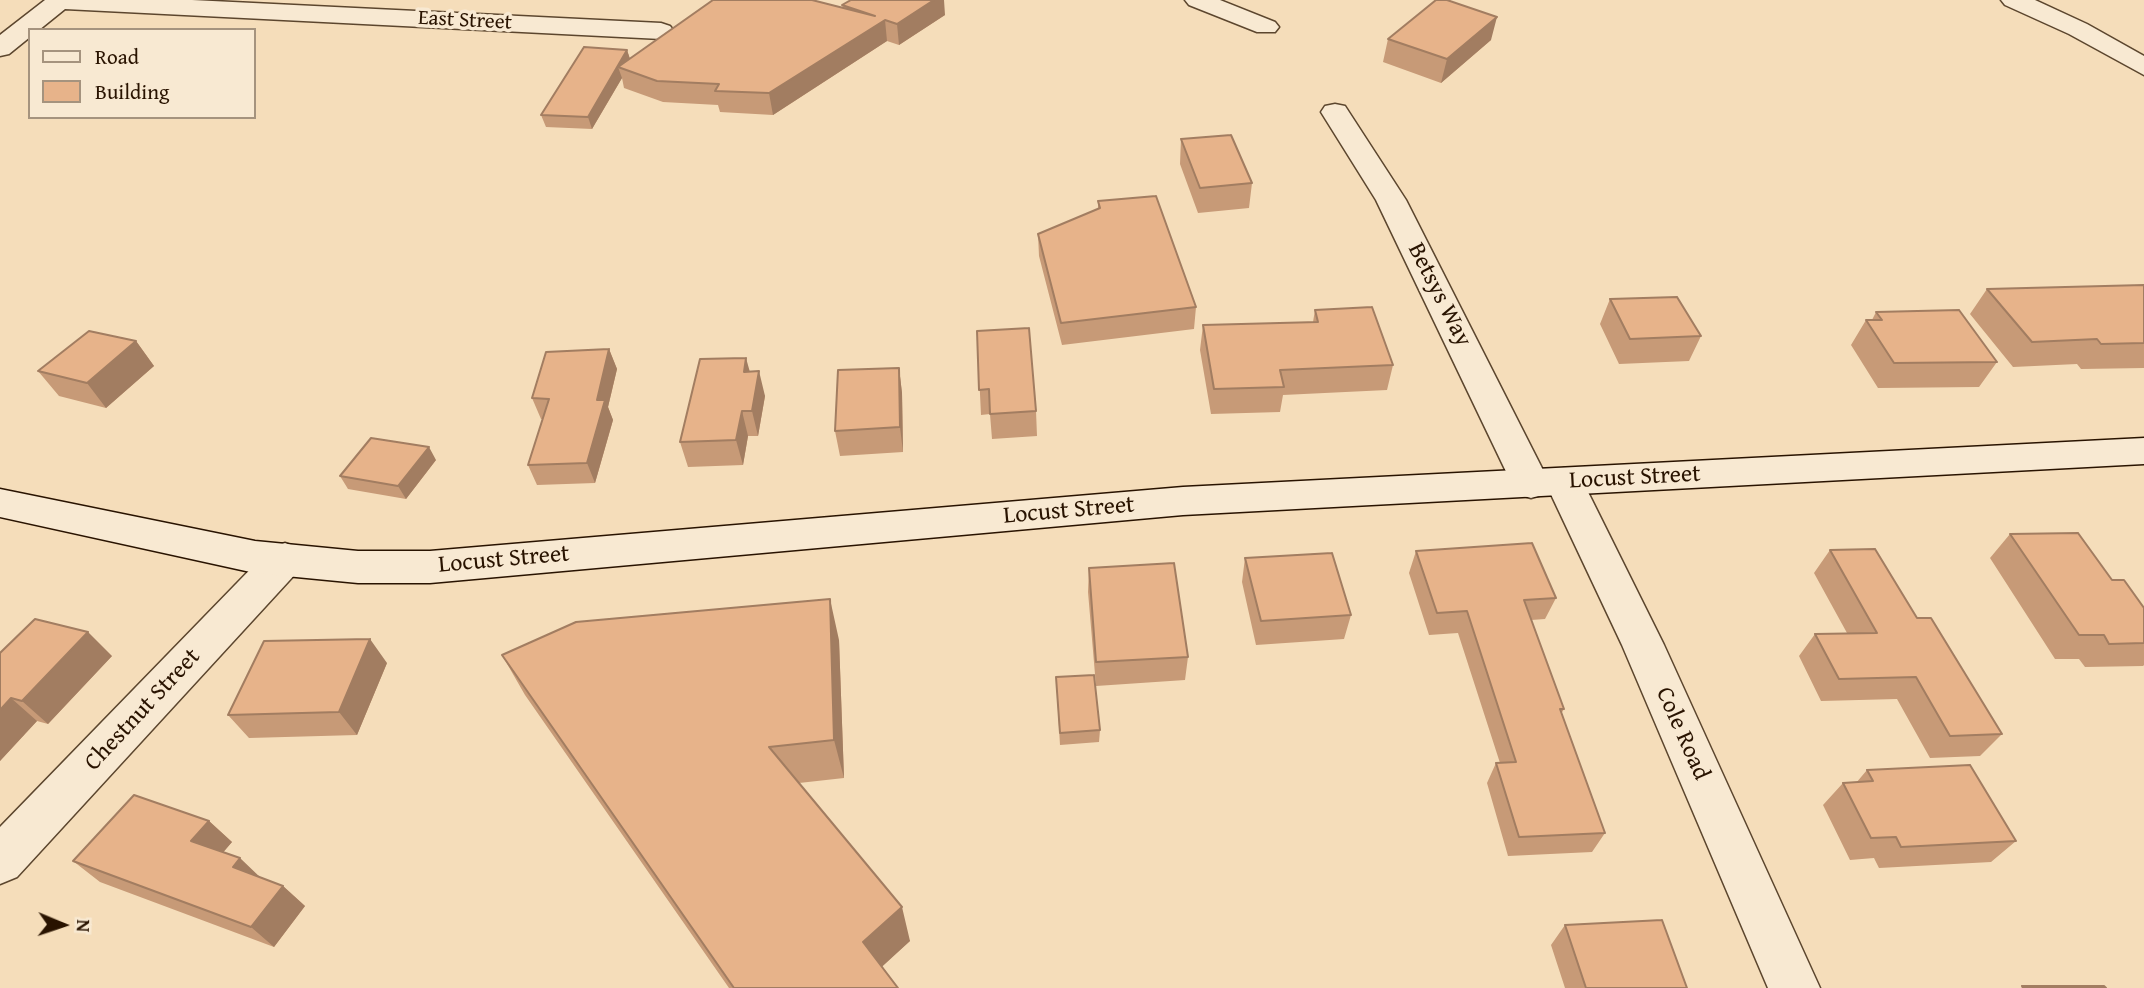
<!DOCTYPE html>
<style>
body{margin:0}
#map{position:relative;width:2144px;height:988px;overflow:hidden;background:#f5ddba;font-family:"Gentium Book Plus",serif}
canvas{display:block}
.legend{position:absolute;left:28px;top:28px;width:228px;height:91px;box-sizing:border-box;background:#f8e9d2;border:2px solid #a5937e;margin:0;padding:9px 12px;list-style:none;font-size:21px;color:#291300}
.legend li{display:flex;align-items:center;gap:14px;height:35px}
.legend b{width:35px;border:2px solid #a5937e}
.north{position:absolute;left:28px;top:890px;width:70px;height:70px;-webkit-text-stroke:5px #f8e9d2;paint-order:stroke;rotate:92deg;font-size:19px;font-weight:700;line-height:28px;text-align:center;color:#291300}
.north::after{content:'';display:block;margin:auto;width:24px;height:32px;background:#291300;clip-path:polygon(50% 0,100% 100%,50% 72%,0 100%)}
</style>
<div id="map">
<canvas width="2144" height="988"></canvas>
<ul class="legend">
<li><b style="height:9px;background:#f8e9d2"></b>Road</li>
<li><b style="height:19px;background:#e7b38a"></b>Building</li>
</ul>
<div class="north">N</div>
</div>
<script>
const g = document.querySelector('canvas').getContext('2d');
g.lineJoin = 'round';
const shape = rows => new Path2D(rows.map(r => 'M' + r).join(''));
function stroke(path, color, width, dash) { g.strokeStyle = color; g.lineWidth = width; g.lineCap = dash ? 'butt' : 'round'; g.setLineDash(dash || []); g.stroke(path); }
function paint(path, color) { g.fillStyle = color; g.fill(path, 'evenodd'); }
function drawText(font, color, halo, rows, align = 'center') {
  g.font = font + ' "Gentium Book Plus",serif'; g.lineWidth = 7; g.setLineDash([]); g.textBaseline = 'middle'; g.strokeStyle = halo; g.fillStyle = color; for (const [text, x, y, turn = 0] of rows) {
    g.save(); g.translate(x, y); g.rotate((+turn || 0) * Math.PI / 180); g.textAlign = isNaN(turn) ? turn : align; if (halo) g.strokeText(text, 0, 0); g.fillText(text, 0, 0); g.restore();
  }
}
const minor = shape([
 [45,0,192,0,661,23,670,26,674,31,670,36,661,39,65,9,39,30,30,30,30,37,9,54,0,56,0,35,45,0],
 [1185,0,1220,0,1275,22,1279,27,1275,32,1257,32,1189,5,1185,0],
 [2001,0,2035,0,2087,24,2144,56,2144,75,2069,34,2005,5,2001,0],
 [1335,104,1345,106,1406,200,1547,478,1551,472,1564,468,1577,472,1583,482,1664,645,1820,988,1768,988,1622,645,1548,488,1545,494,1531,498,1517,494,1512,484,1376,200,1321,112,1325,106,1335,104],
 [285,543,299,548,305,559,299,570,17,877,0,884,0,827,271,548,285,543]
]);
const secondary = shape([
 [2144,438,2144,464,1183,515,430,583,358,583,255,573,0,517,0,489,255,541,358,551,430,551,1183,487,2144,438]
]);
stroke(minor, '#5c462e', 3);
stroke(secondary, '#291300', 3);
paint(minor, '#f8e9d2');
paint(secondary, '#f8e9d2');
paint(shape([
 [842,5,945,15,899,45,887,41,773,115,720,112,718,105,663,102,624,88,622,78,592,129,546,127,541,115,627,50,630,59,843,8],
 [1388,39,1491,40,1441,83,1383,62],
 [1181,139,1252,183,1249,208,1198,213,1180,164],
 [1098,201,1196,307,1194,329,1062,345,1039,256,1038,234,1098,209],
 [2144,285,2144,368,2081,369,2077,364,2013,367,1970,314,1987,289],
 [1610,299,1701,336,1689,361,1619,364,1600,324],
 [1315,310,1393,365,1387,390,1283,395,1280,412,1211,414,1200,350,1203,325,1313,322],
 [1876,312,1997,362,1979,387,1878,388,1851,345,1866,320,1872,320],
 [977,331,1036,411,1037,436,992,439,990,414,981,415],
 [136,341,154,366,106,408,59,396,38,371],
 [609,349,617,369,608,407,613,420,595,483,537,485,528,465,543,419,541,419,532,398],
 [899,368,902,393,903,452,840,456,835,431],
 [750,371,765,396,758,436,748,436,743,465,688,467,680,442],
 [436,460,406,499,348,489,340,476],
 [2010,534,2112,580,2144,608,2144,665,2143,666,2085,667,2079,659,2055,659,1990,558],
 [1830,550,1917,618,2002,734,1980,756,1930,758,1897,699,1821,701,1799,656,1815,634,1847,633,1814,573],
 [1416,551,1556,598,1545,619,1531,620,1564,709,1561,714,1605,833,1592,852,1508,856,1487,783,1496,763,1500,763,1458,633,1429,635,1409,573],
 [1245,558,1351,615,1344,639,1256,645,1242,582],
 [1089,568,1188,657,1185,680,1096,686,1088,592],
 [839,640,844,778,799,783,910,941,882,966,898,988,729,988,525,695,502,655],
 [0,653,112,656,48,724,37,721,0,761],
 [387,663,357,735,249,738,228,715],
 [1056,677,1100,730,1099,742,1060,745],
 [1867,770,2016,841,1991,862,1879,868,1874,858,1850,860,1823,805,1843,783,1856,783],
 [209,821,232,842,223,852,260,877,283,886,305,906,274,947,100,882,73,861],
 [1565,925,1687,988,1565,988,1551,945]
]), '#c79a77');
paint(shape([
 [934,0,944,0,945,15,899,45,897,24],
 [1497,17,1491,40,1441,83,1447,59],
 [885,20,887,41,773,115,769,93],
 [627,50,631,62,618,67,622,78,592,129,588,117],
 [136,341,154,366,106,408,87,383],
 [609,349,617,369,608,407,613,420,595,483,587,463,597,400],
 [746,358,753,383,744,372],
 [899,368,902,393,903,452,900,427],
 [759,371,765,396,758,436,752,411],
 [742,411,748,436,743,465,736,440],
 [429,447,436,460,406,499,398,486],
 [830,599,839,640,844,778,834,740],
 [88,632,112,656,48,724,22,701],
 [370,639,387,663,357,735,339,712],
 [11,698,37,721,0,761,0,710],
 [209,821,232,842,215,862,191,841],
 [240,858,262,879,233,867],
 [283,886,305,906,274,947,251,927],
 [902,907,910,941,873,975,863,942]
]), '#a27d61');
const building = shape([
 [713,0,812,0,875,16,842,5,851,0,934,0,897,24,885,20,769,93,715,91,719,84,657,81,618,67,713,0],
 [1436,0,1447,0,1497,17,1447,59,1388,39,1436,0],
 [584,47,627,50,588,117,541,115,584,47],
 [1231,135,1252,183,1200,188,1181,139,1231,135],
 [1156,196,1196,307,1061,323,1038,234,1100,208,1098,201,1156,196],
 [2144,285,2144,343,2101,344,2097,339,2032,342,1987,289,2144,285],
 [1677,297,1701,336,1630,339,1610,299,1677,297],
 [1372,307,1393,365,1280,370,1284,387,1214,389,1203,325,1318,322,1315,310,1372,307],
 [1959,310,1997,362,1894,363,1866,320,1882,320,1876,312,1959,310],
 [1029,328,1036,411,990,414,989,389,979,390,977,331,1029,328],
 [89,331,136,341,87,383,38,371,89,331],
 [609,349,597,400,605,400,587,463,528,465,549,399,532,398,546,352,609,349],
 [746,358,744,372,759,371,752,411,742,411,736,440,680,442,700,359,746,358],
 [899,368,900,427,835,431,838,370,899,368],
 [371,438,429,447,398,486,340,476,371,438],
 [2078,533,2112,580,2124,580,2144,608,2144,643,2109,644,2104,635,2079,635,2010,534,2078,533],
 [1532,543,1556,598,1524,600,1564,709,1560,709,1605,833,1519,837,1496,763,1516,762,1467,611,1437,613,1416,551,1532,543],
 [1875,549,1917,618,1931,618,2002,734,1950,736,1916,677,1839,679,1815,634,1877,633,1830,550,1875,549],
 [1332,553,1351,615,1261,621,1245,558,1332,553],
 [1174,563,1188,657,1096,662,1089,568,1174,563],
 [830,599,834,740,769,747,902,907,863,942,898,988,734,988,502,655,576,622,830,599],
 [35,619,88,632,22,701,11,698,0,710,0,653,35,619],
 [370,639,339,712,228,715,264,641,370,639],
 [1094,675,1100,730,1060,733,1056,677,1094,675],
 [1970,765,2016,841,1901,847,1896,837,1871,838,1843,783,1873,781,1867,770,1970,765],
 [134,795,209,821,191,841,240,858,233,867,283,886,251,927,73,861,134,795],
 [1662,920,1687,988,1586,988,1565,925,1662,920],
 [2022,986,2104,986,2106,988,2023,988,2022,986]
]);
paint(building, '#e7b38a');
stroke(building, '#a27d61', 2);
drawText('21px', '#291300', '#f8e9d2', [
 ["East Street",465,21,3]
]);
drawText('24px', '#291300', '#f8e9d2', [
 ["Betsys Way",1439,295,63],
 ["Locust Street",1635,478,-3],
 ["Locust Street",1069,511,-5],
 ["Locust Street",504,560,-5],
 ["Chestnut Street",143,710,-47],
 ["Cole Road",1682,734,66]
]);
</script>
